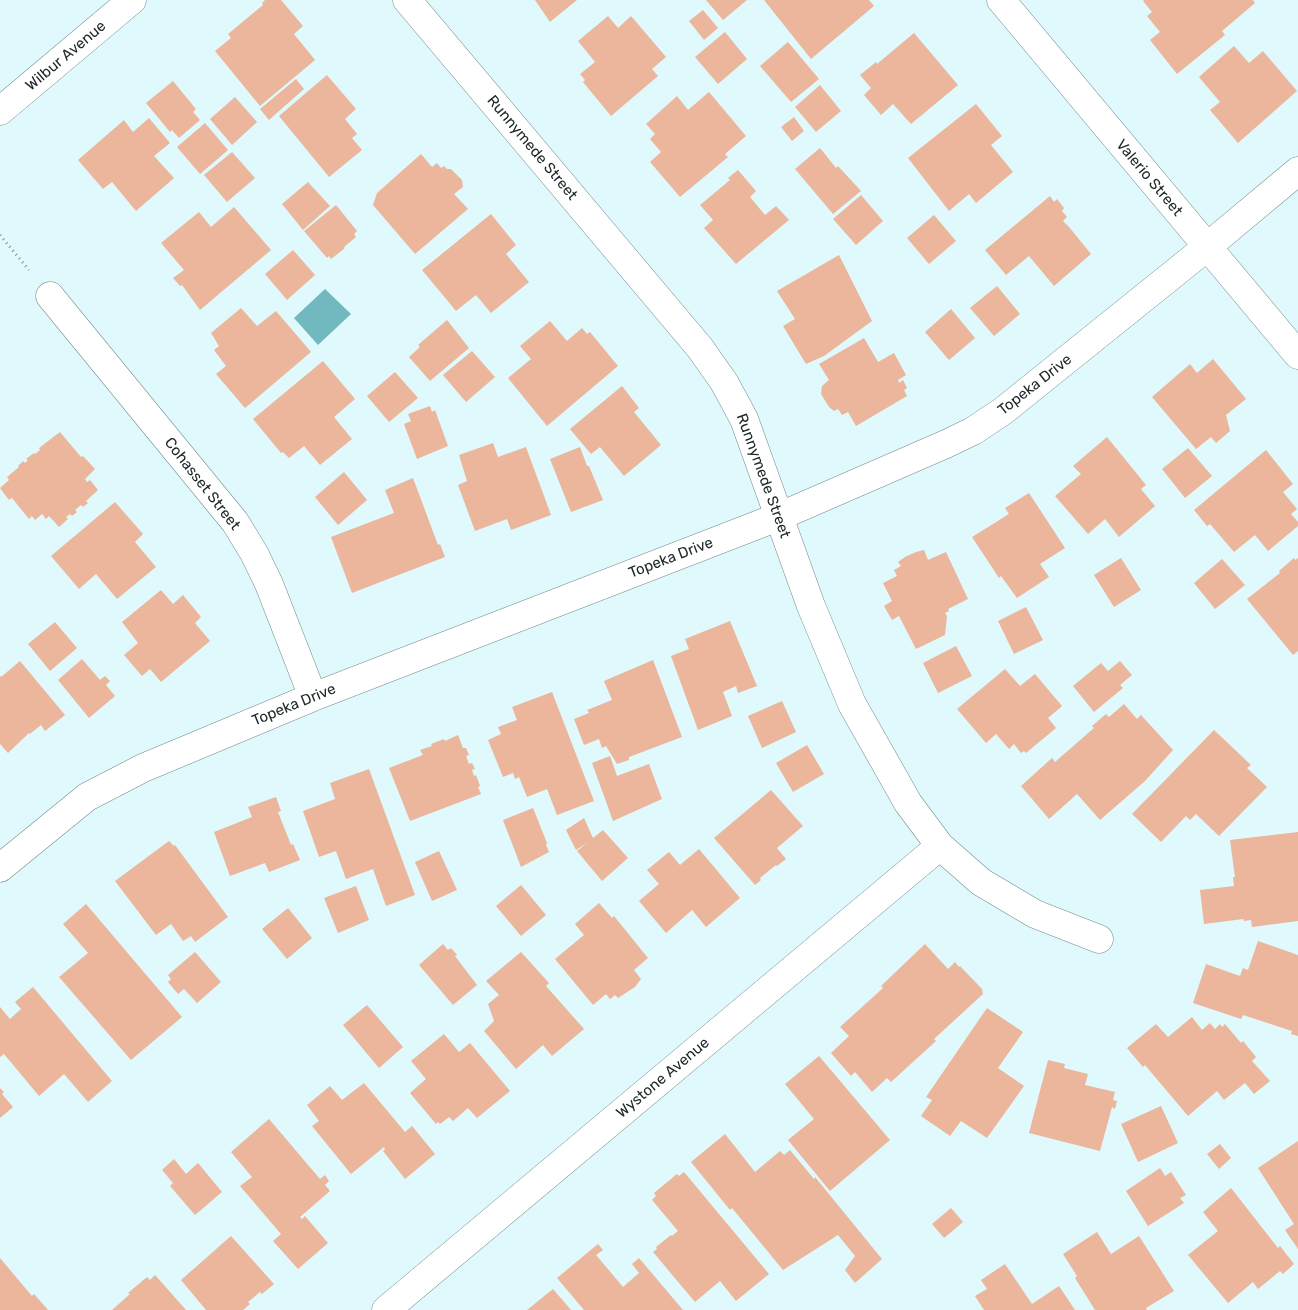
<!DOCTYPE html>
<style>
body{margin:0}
canvas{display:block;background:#dff9fc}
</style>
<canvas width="1298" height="1310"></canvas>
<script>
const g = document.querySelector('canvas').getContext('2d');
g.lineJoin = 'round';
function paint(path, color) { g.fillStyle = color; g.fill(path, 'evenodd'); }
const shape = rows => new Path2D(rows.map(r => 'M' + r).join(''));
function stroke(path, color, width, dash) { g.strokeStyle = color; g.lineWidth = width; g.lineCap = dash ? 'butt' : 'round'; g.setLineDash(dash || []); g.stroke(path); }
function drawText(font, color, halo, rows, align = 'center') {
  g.font = font + ' Rubik,sans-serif'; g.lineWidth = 4; g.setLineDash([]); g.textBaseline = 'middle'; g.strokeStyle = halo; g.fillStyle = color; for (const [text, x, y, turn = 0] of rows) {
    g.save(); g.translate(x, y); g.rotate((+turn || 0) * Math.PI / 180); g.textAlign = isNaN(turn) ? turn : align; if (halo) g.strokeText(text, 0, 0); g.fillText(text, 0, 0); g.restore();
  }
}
paint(shape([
 [325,289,351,314,318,345,294,318]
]), '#72b8bf');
paint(shape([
 [265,0,281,0,303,26,294,34,315,60,260,106,215,51,231,38,228,34,263,5,262,3],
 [535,0,577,0,550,22],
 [706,0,747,0,723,20],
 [764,0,869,0,874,6,811,59],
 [1144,0,1253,0,1255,3,1222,31,1225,35,1177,74,1150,40,1160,32,1147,16,1152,12,1143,1],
 [703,10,718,28,704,40,689,21],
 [608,16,618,28,631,16,666,57,652,69,658,76,611,116,583,82,585,80,580,74,595,62,578,41],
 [725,32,747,59,718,84,695,57],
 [914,33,958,85,911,124,893,104,881,115,864,95,871,88,860,75,876,62,877,64],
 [788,42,819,79,791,102,760,66],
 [1234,46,1249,63,1263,51,1297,91,1238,143,1210,110,1220,102,1199,77],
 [327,75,356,109,345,119,357,134,352,138,362,150,329,177,279,116],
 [296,79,304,89,269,120,260,109],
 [173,81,196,109,193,112,200,120,179,138,172,130,170,132,146,103],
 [820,85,841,111,816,132,795,107],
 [709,92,746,136,725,154,728,157,680,197,650,162,661,152,650,139,655,134,646,124,677,96,688,110],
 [235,97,257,122,232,145,210,119],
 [976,104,1002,136,991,145,1013,172,976,203,969,194,949,211,908,158],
 [794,117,804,131,792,141,781,127],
 [149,118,170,143,154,156,174,178,136,211,112,182,103,189,78,160,124,120,133,132],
 [205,123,228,150,200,174,177,147],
 [820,148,836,168,838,166,861,191,833,214,795,169],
 [232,152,255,178,227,202,204,175],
 [421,154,432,167,437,163,441,168,444,166,447,169,451,169,462,180,463,187,454,194,468,209,415,254,373,205,377,193],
 [738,170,756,191,750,197,765,215,776,206,789,220,736,264,704,228,713,220,700,205,730,180,728,178],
 [308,182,330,206,303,230,282,204],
 [861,195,883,221,856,245,833,219],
 [1050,196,1054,202,1057,199,1064,208,1062,211,1067,217,1063,221,1069,227,1091,254,1054,286,1029,256,1006,275,985,250],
 [336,205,357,231,354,234,356,237,344,247,345,248,331,259,329,256,327,258,304,231],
 [234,207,271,250,200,310,182,285,180,286,173,278,184,270,161,243,199,212,211,227],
 [491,214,516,245,506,254,529,282,491,313,476,295,456,311,422,270],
 [934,215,956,241,929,264,907,238],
 [293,250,315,275,287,300,265,274],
 [839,255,872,321,824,356,806,364,783,326,795,319,777,291],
 [997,286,1020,314,994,336,970,308],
 [241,308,257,326,276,311,311,352,245,408,216,374,226,366,214,350,219,346,211,333],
 [951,309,975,338,949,360,925,332],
 [447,320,469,348,430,381,409,357,420,347,418,345],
 [550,321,567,341,582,328,587,334,590,332,618,366,547,426,508,378,531,359,520,346],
 [864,338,878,362,894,353,906,375,898,380,899,383,903,380,907,388,904,390,907,396,856,426,848,412,842,415,838,409,834,411,829,407,821,394,822,386,829,380,819,364],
 [472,351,495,377,466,402,443,375],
 [1213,359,1246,399,1226,415,1230,431,1216,443,1211,437,1196,449,1152,397,1190,364,1197,373],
 [323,361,355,399,334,417,352,439,320,465,304,446,289,458,283,452,281,453,253,419],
 [395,372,418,398,389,422,367,396],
 [622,386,639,408,634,412,661,445,624,476,600,447,591,454,570,429],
 [430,406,432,412,435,410,448,446,417,459,404,424,411,421,408,414],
 [60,432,81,457,83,456,95,469,85,479,87,482,90,480,98,490,86,501,88,503,83,507,81,505,75,510,77,512,72,516,70,514,66,517,68,519,59,527,49,516,46,519,42,514,35,520,32,516,29,519,12,498,9,500,0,488,9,480,7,477,19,467,18,466,23,461,25,463,28,460,26,459,34,453,35,454,40,450,39,448],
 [1107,437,1146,485,1141,489,1155,506,1119,537,1105,519,1088,534,1055,496,1081,474,1073,466],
 [493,443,498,457,526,447,551,515,511,530,507,519,475,531,458,485,467,481,459,455],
 [580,447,587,466,589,466,603,500,571,512,550,459],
 [1188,448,1212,476,1185,498,1162,469],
 [1266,450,1293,484,1283,492,1297,509,1291,514,1298,522,1298,526,1268,551,1255,535,1234,552,1210,524,1207,526,1194,510],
 [344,472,367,500,338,525,315,497],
 [413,478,438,545,440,544,445,557,352,593,331,537,394,513,385,490],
 [1029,493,1065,548,1040,564,1049,577,1017,598,1001,576,999,578,972,537,1009,514,1005,508],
 [115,502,143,534,135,542,156,567,117,599,96,574,79,589,51,556],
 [924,550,928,560,946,552,968,599,948,609,949,611,945,613,947,616,945,635,916,649,899,616,892,620,884,606,892,601,883,583,897,576,894,570,901,566,898,562,905,557,916,552],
 [1121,558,1141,590,1114,607,1094,575],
 [1294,558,1295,560,1298,558,1298,651,1293,655,1247,599,1280,573,1279,571],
 [1222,559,1245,585,1215,609,1194,583],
 [161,590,173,604,183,595,201,617,195,623,210,641,161,682,150,669,142,676,124,655,138,643,122,622],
 [1026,607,1043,640,1014,654,998,621],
 [730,621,757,686,738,693,736,686,723,692,732,716,698,730,671,656,689,649,685,639],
 [55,622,77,648,50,671,28,644],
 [956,646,972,676,938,693,923,663],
 [82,659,100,680,105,676,110,681,106,685,115,696,89,718,58,680],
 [653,660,682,737,629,757,629,760,617,764,606,746,602,748,599,739,584,745,574,719,589,713,587,710,612,700,604,681],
 [20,661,65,715,45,731,41,725,30,734,29,733,8,753,0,744,0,675,1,677],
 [1120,661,1132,675,1120,685,1123,688,1094,712,1073,686,1101,663,1108,671],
 [1005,669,1020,686,1035,674,1062,706,1048,718,1056,728,1026,753,1024,751,1021,753,1014,744,1009,749,996,734,986,743,957,709],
 [552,692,594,801,557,815,547,789,527,797,519,777,515,779,513,773,503,777,488,740,501,734,498,727,517,720,512,707],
 [782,701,796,732,762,748,748,716],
 [1124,704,1137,719,1141,715,1173,750,1145,781,1100,820,1077,794,1049,819,1021,786,1052,758,1055,762,1094,728,1092,726,1106,714,1109,717],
 [1214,730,1251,765,1247,768,1267,787,1219,836,1196,814,1190,820,1186,816,1161,842,1132,814],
 [458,735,463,748,466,748,469,755,466,756,469,764,472,763,475,769,472,770,474,776,476,775,480,786,478,787,481,794,410,821,389,768,423,755,420,750,432,746,431,744,444,739,445,741],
 [807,745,824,774,793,792,776,763],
 [610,756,617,776,649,764,662,799,613,821,592,763],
 [369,769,415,895,386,906,373,869,346,879,336,851,319,857,303,811,335,799,330,783],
 [771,790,803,826,777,848,786,859,777,866,776,865,760,878,761,880,755,885,714,838],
 [276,797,281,811,278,812,291,845,293,844,300,860,269,872,265,863,230,876,214,832,252,817,248,807],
 [533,808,547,843,546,845,549,852,521,867,503,820],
 [584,818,593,838,603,830,628,858,602,881,577,851,587,843,576,850,566,830],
 [1298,832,1298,921,1252,927,1251,920,1244,921,1243,919,1204,924,1200,890,1234,886,1233,877,1235,877,1230,840],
 [169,841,174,846,175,845,228,917,195,942,191,936,183,941,171,924,156,935,115,881],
 [699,849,740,898,706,927,692,910,666,933,639,901,659,884,647,870,669,852,680,865],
 [439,851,457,890,432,901,415,862],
 [521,885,546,915,521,936,496,906],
 [356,886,369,920,338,933,324,898],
 [599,903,612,918,614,916,648,958,634,970,641,979,635,987,618,998,615,995,610,999,606,994,593,1005,555,959,584,935,575,924],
 [86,904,182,1017,131,1060,59,977,88,953,63,924],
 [288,908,312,938,287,959,262,929],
 [1258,941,1298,955,1298,1036,1291,1034,1292,1031,1243,1015,1241,1019,1193,1003,1206,964,1240,976,1243,968,1248,970],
 [443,944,448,950,451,948,457,955,455,956,477,985,453,1005,419,965],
 [925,944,948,969,955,962,959,967,960,966,982,989,983,994,934,1039,936,1041,891,1082,887,1078,872,1092,855,1072,851,1076,831,1053,849,1036,840,1027,883,988,881,986],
 [195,952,221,982,197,1003,184,989,178,994,168,982,171,979,168,975],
 [521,952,549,983,546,986,584,1029,552,1056,543,1045,516,1069,484,1031,494,1021,488,1004,499,995,486,981],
 [33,987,112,1081,88,1102,64,1074,39,1096,4,1054,0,1057,0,1007,10,1019,21,1009,15,1002],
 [367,1005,403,1047,379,1068,343,1025],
 [987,1008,1023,1032,998,1068,1024,1086,987,1138,961,1121,950,1136,921,1116,932,1100,926,1097],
 [1192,1017,1202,1030,1210,1023,1215,1029,1220,1024,1222,1027,1225,1024,1241,1043,1243,1041,1256,1057,1252,1061,1270,1081,1254,1094,1245,1083,1224,1100,1217,1091,1188,1116,1145,1065,1143,1067,1127,1048,1156,1024,1168,1037],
 [444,1034,459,1052,470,1043,510,1091,477,1118,468,1108,453,1121,449,1117,440,1124,438,1122,436,1124,410,1093,426,1079,411,1061],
 [819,1056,890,1140,830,1191,788,1140,814,1119,785,1084],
 [1048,1060,1065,1064,1064,1068,1088,1074,1085,1085,1115,1092,1113,1100,1117,1101,1115,1109,1112,1107,1100,1151,1029,1133],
 [364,1083,405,1132,412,1126,435,1154,405,1179,383,1151,385,1149,384,1147,351,1174,312,1126,319,1121,307,1105,330,1086,342,1100],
 [0,1088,4,1092,2,1094,13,1107,0,1118],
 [1161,1106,1178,1143,1138,1162,1121,1124],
 [269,1119,320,1179,325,1175,329,1181,325,1185,330,1191,300,1217,302,1219,305,1216,328,1243,298,1269,273,1241,281,1234,240,1186,252,1177,231,1152],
 [725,1134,755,1172,780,1151,784,1155,790,1150,814,1179,815,1177,882,1259,855,1283,845,1270,855,1256,838,1235,783,1270,732,1208,730,1210,691,1162],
 [1298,1141,1298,1249,1285,1230,1294,1224,1258,1168],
 [1220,1144,1231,1158,1219,1169,1207,1154],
 [174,1159,186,1174,198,1163,222,1192,195,1215,170,1186,173,1183,162,1170],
 [1160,1168,1165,1176,1171,1172,1186,1195,1180,1198,1184,1203,1148,1226,1126,1191],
 [684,1172,769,1274,736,1301,720,1281,695,1302,653,1252,657,1249,656,1247,671,1235,672,1236,678,1231,652,1200,656,1196,654,1193,677,1174,679,1176],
 [1231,1188,1278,1248,1280,1246,1294,1264,1283,1274,1280,1271,1258,1289,1253,1282,1228,1303,1188,1255,1218,1231,1203,1212],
 [951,1208,963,1222,944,1238,932,1224],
 [1097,1232,1111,1254,1139,1236,1174,1291,1146,1308,1147,1310,1095,1310,1075,1278,1077,1276,1063,1254],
 [231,1236,274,1284,262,1294,260,1292,248,1302,250,1304,243,1310,206,1310,181,1280],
 [598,1244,603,1250,596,1255,623,1287,639,1273,632,1264,639,1258,683,1310,584,1310,557,1278],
 [0,1258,32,1296,34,1294,48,1310,0,1310],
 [1005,1264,1032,1304,1059,1286,1075,1310,984,1310,975,1296,987,1289,981,1280],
 [155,1275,186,1310,112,1310,130,1294,128,1293,147,1277,150,1280],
 [553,1289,571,1310,527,1310]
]), '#ebb69b');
const street = shape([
 [407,0,700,348,724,382,744,419,811,606,852,704,908,803,940,846,981,882,1035,914,1099,939],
 [1001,0,1298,355],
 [50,296,235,522,254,553,269,584,313,697],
 [0,868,87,797,143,768,313,697,778,517,946,444,973,431,1003,411,1207,247,1298,171],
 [386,1310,940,846]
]);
const secondary = shape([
 [0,111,132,0]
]);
stroke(street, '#738b8e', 29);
stroke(secondary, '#738b8e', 29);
stroke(shape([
 [0,235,29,270]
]), '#7e9092', 3, [1, 4]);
stroke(street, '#fff', 28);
stroke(secondary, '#fff', 28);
drawText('15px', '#202a2b', '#fff', [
 ["Wilbur Avenue",66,56,-40],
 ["Runnymede Street",532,148,50],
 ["Valerio Street",1149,178,50],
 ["Topeka Drive",1035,385,-38],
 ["Runnymede Street",763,476,70],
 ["Cohasset Street",202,484,52],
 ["Topeka Drive",671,558,-21],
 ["Topeka Drive",294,705,-22],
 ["Wystone Avenue",663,1078,-40]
]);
</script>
